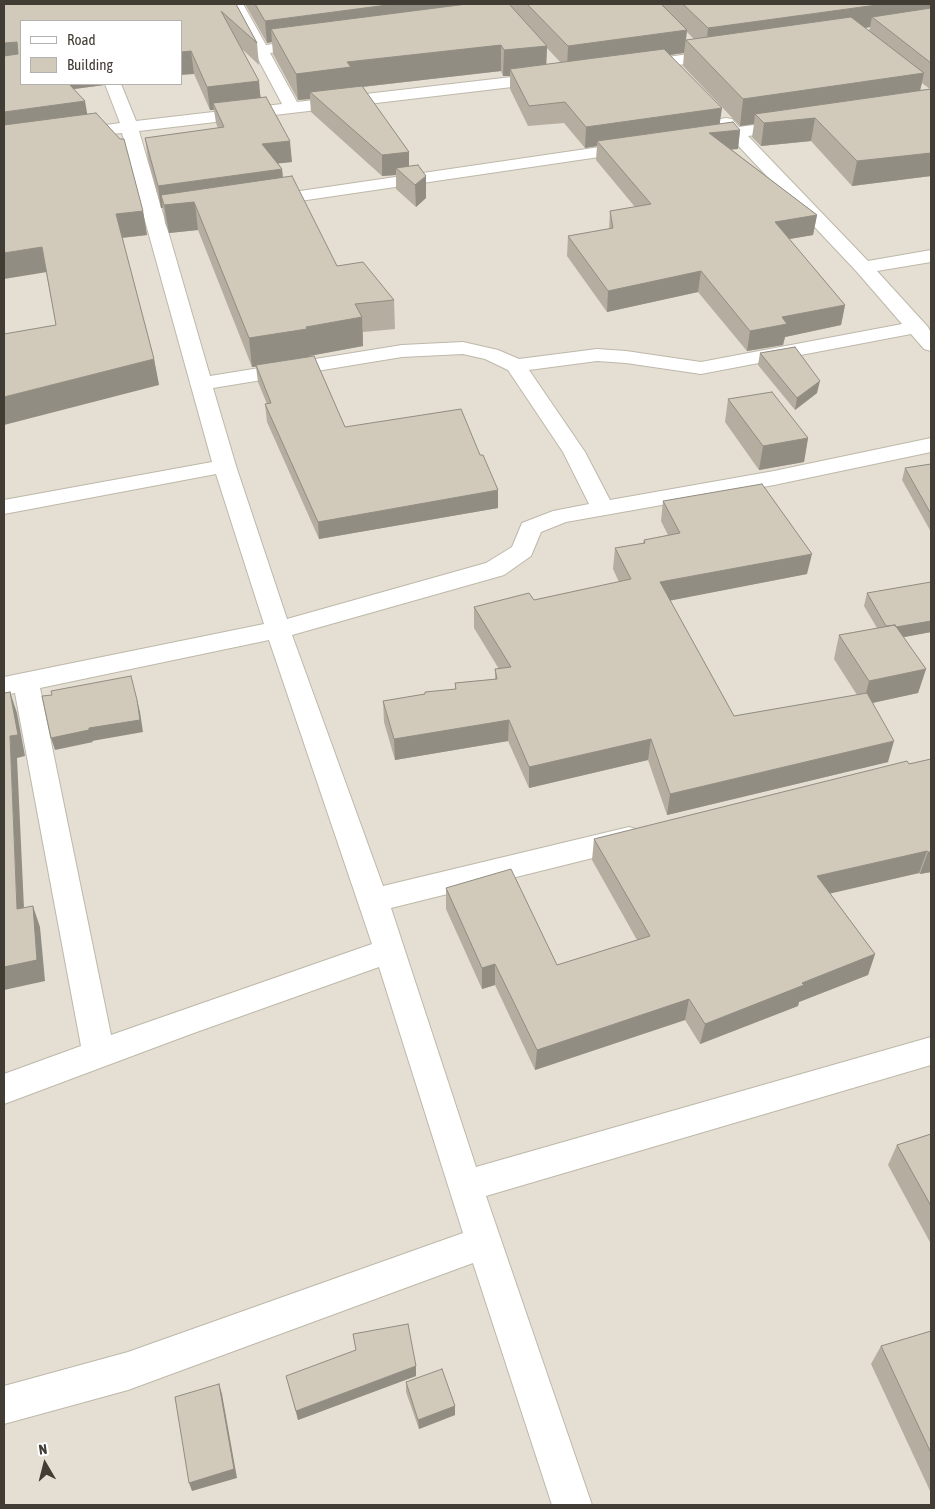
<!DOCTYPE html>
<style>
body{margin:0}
#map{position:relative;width:935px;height:1509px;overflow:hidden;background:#f0ede4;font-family:"Asap Condensed",sans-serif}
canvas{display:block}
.frame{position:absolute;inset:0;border:5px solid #423d34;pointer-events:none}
.legend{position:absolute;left:20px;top:20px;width:162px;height:65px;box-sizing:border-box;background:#fff;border:1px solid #b3b1ae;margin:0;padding:6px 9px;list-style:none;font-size:15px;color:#423d34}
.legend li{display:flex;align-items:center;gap:10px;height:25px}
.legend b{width:25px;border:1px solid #b3b1ae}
.north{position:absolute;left:20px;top:1439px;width:50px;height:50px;-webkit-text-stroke:4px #fff;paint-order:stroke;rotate:352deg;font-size:14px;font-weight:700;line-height:20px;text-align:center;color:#423d34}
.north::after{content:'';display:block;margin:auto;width:18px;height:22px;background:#423d34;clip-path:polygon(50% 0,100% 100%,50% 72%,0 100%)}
</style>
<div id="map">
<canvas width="935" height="1509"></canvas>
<div class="frame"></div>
<ul class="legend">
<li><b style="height:6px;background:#fff"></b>Road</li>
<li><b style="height:14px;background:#d1c9ba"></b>Building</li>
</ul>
<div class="north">N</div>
</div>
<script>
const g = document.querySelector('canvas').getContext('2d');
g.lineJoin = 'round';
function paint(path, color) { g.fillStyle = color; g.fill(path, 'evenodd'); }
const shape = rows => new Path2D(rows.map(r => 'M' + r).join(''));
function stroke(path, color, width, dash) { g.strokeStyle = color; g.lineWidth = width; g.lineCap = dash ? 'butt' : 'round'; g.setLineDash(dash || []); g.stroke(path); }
paint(shape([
 [4,4,931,4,931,1505,4,1505],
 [21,21,181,21,181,84,21,84]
]), '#e4dfd2');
const street = shape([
 [229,4,243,4,266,45,309,39,314,41,317,44,314,47,270,53,297,102,546,73,552,75,554,78,552,81,546,83,139,131,210,376,402,345,463,342,498,350,519,359,597,349,626,351,701,362,902,324,857,272,731,138,704,142,698,141,696,137,698,133,723,129,718,123,720,119,726,118,732,119,739,127,790,120,796,121,798,125,796,129,748,136,868,261,931,250,931,262,877,271,928,327,931,333,931,351,924,349,911,334,701,374,626,363,597,361,529,370,585,452,610,500,774,471,931,438,931,452,774,485,566,522,541,532,531,556,504,575,292,635,383,886,629,827,639,830,643,838,639,846,629,849,391,908,476,1167,931,1037,931,1065,486,1196,592,1505,552,1505,473,1263,128,1390,4,1424,4,1386,128,1352,463,1233,379,967,191,1034,4,1104,4,1074,81,1046,15,693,4,695,4,677,264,624,216,474,4,514,4,500,212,462,144,217,122,133,112,134,106,133,104,129,106,125,120,123,105,84,121,84,136,121,282,104,229,4],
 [463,354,485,359,508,370,563,452,589,504,553,511,522,523,512,547,486,563,287,619,236,466,213,388,402,357,463,354],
 [269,640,372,944,111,1035,40,688,269,640],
 [719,50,725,52,727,55,725,58,638,71,632,69,630,66,632,63,638,61,719,50],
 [634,142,640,143,643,147,640,151,266,206,260,205,257,201,260,197,266,196,634,142]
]);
stroke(street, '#beb8aa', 2);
paint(street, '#fff');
paint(shape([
 [4,4,236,4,257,43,259,65,242,49,261,97,292,162,278,163,282,169,283,178,337,266,394,300,395,329,363,332,363,346,309,356,345,427,498,508,319,539,267,422,265,404,267,404,258,382,256,367,252,367,198,230,169,233,165,223,163,208,161,208,148,159,145,138,218,128,216,123,214,110,210,110,194,74,21,21,104,85,74,89,87,114,143,211,147,235,122,238,154,359,159,385,56,325,46,272],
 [245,4,931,4,931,176,852,186,811,141,761,146,752,137,754,124,740,126,683,66,684,53,670,55,720,124,740,130,738,149,731,149,817,215,813,235,789,239,845,305,841,325,785,337,783,345,747,351,698,292,607,312,567,256,568,236,609,229,610,211,635,207,596,160,597,146,585,148,564,123,528,126,510,89,510,76,503,76,501,71,362,87,409,152,409,166,426,176,426,198,416,207,396,189,396,175,382,176,311,112,310,99,298,100,273,54,272,42,267,43],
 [870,27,869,31,865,28,866,28],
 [687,32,694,39,686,40],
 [547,48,561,63,546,64],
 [922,83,930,89,920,90],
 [760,353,817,393,795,410,758,365],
 [728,399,808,438,804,462,759,470,725,422],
 [931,464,931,532,902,480,905,468],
 [663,501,807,574,670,600,734,716,857,695,834,659,839,635,877,628,864,606,867,593,931,582,931,632,903,637,926,669,918,693,872,703,888,762,667,815,648,760,529,788,508,741,395,760,384,722,383,701,455,689,455,683,495,679,495,669,499,669,474,628,474,607,534,600,619,582,613,569,615,548,643,543,644,540,668,535,661,521],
 [931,759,931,872,920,874,919,873,830,893,875,954,868,975,799,1002,798,1006,700,1044,685,1020,535,1070,495,985,482,989,446,909,446,888,557,965,637,940,592,860,594,839,909,764],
 [931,1134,931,1244,888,1165,897,1145],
 [931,1331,931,1493,871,1364,881,1346],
 [416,1366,416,1376,298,1420,286,1376],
 [406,1382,455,1406,455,1415,419,1429,406,1392]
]), '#b4ada0');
paint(shape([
 [395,4,495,4,271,29,272,42,267,43,265,21],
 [884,4,931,4,931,19,872,17,870,27,706,50,708,28],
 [687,30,684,53,567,69,568,46],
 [17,42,21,60,4,67,4,43],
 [501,45,501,71,352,88,310,92,310,99,298,100,296,74,347,62],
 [547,46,546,72,510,69,510,76,503,76,504,50],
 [191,51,194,74,181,75,181,52],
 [924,73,918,100,755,114,754,124,740,126,743,99],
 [259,81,261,104,213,103,214,110,210,110,207,87],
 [58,84,104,84,104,85,59,91],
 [85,101,89,124,4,136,4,112],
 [722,108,719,129,597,141,597,146,585,148,586,127],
 [815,118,811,141,761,146,764,123],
 [740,130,738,149,707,152,709,133],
 [290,141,292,162,264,165,262,144],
 [409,152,409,173,396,168,396,175,382,176,382,155],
 [931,153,931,176,852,186,857,161],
 [282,169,284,190,195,203,198,230,169,233,164,205,161,195,163,208,161,208,158,186],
 [426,176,426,198,416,207,415,185],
 [143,211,147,235,120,238,116,214],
 [817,215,813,235,772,242,775,222],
 [42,247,47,272,4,279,4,253],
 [701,271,698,292,607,312,608,291],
 [845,305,841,325,785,337,783,345,747,351,750,331,782,317],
 [362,317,363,346,309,356,310,358,252,367,249,338],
 [154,359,159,385,4,425,4,397],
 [820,381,817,393,795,410,797,398],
 [808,438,804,462,759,470,763,446],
 [498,490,498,508,319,539,318,522],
 [812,554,807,574,658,603,660,582],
 [931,621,931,632,884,641,887,629],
 [926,669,918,693,863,705,869,681],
 [10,692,17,713,25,756,17,758,25,930,17,909,10,736],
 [137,700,140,712,143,732,92,741,93,742,55,750,51,738,89,728],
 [509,720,508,741,395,760,394,739],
 [651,739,648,760,529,788,529,767],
 [894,741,888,762,667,815,670,794],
 [927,851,919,873,811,898,817,876],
 [928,852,931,852,931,872,920,874],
 [33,906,40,927,45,981,4,990,4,967],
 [875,954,868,975,799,1002,798,1006,700,1044,705,1024,802,983],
 [495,964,495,985,482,989,482,968],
 [689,999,685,1020,535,1070,537,1050],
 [416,1366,416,1376,298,1420,296,1411],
 [219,1384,222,1394,237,1478,192,1491,189,1483],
 [455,1406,455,1415,419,1429,418,1420]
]), '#928d82');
const building = shape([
 [4,4,236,4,257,43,221,11,259,81,207,87,191,51,181,52,181,21,21,21,21,84,69,84,85,101,4,112,4,56,18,54,17,42,4,43,4,4],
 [255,4,395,4,265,21,255,4],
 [467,4,509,4,547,46,504,50,501,45,347,62,351,67,296,74,271,29,467,4],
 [527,4,661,4,687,30,568,46,527,4],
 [683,4,884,4,708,28,683,4],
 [931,8,931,63,872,17,931,8],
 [851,17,924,73,743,99,686,40,851,17],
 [664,49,722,108,586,127,565,102,529,106,510,69,664,49],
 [362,86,409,152,382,155,310,92,362,86],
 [931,89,931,153,857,161,815,118,764,123,755,114,931,89],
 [266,97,290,141,262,144,282,169,158,186,145,138,224,127,213,103,266,97],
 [96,113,120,139,124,139,143,211,116,214,154,359,4,397,4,334,56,325,42,247,4,253,4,125,96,113],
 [733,122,740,130,709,133,817,215,775,222,845,305,782,317,787,324,750,331,701,271,608,291,568,236,613,228,610,211,651,204,597,141,733,122],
 [418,165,426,176,415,185,396,168,418,165],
 [292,176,337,266,363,262,394,300,355,304,362,317,306,327,307,329,249,338,194,202,164,205,161,195,292,176],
 [795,347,820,381,797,398,760,353,795,347],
 [314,356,345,427,461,409,480,455,483,455,498,490,318,522,265,404,271,403,256,365,314,356],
 [772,392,808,438,763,446,728,399,772,392],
 [931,464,931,514,905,468,931,464],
 [762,484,812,554,660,582,734,716,867,693,894,741,670,794,651,739,529,767,509,720,394,739,383,701,425,694,425,692,456,689,455,683,497,679,495,669,511,667,474,607,529,593,534,600,631,579,615,548,645,543,644,540,680,533,663,501,762,484],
 [931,582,931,621,896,627,895,625,886,626,867,593,931,582],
 [895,625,926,669,869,681,839,635,895,625],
 [131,676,137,700,140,720,89,728,89,730,51,738,42,696,52,695,51,691,131,676],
 [10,692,18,735,10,736,17,909,33,906,37,960,4,967,4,693,10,692],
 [931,759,931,852,928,852,927,851,817,876,875,954,802,983,804,985,705,1024,689,999,537,1050,495,964,482,968,446,888,511,869,557,965,650,936,594,839,907,761,909,764,931,759],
 [931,1134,931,1206,897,1145,931,1134],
 [408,1324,416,1366,296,1411,286,1376,356,1350,353,1334,408,1324],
 [931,1331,931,1453,881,1346,931,1331],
 [442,1369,455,1406,418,1420,406,1382,442,1369],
 [219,1384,234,1469,189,1483,175,1397,219,1384]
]);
paint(building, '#d1c9ba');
stroke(building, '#928d82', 1);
</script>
